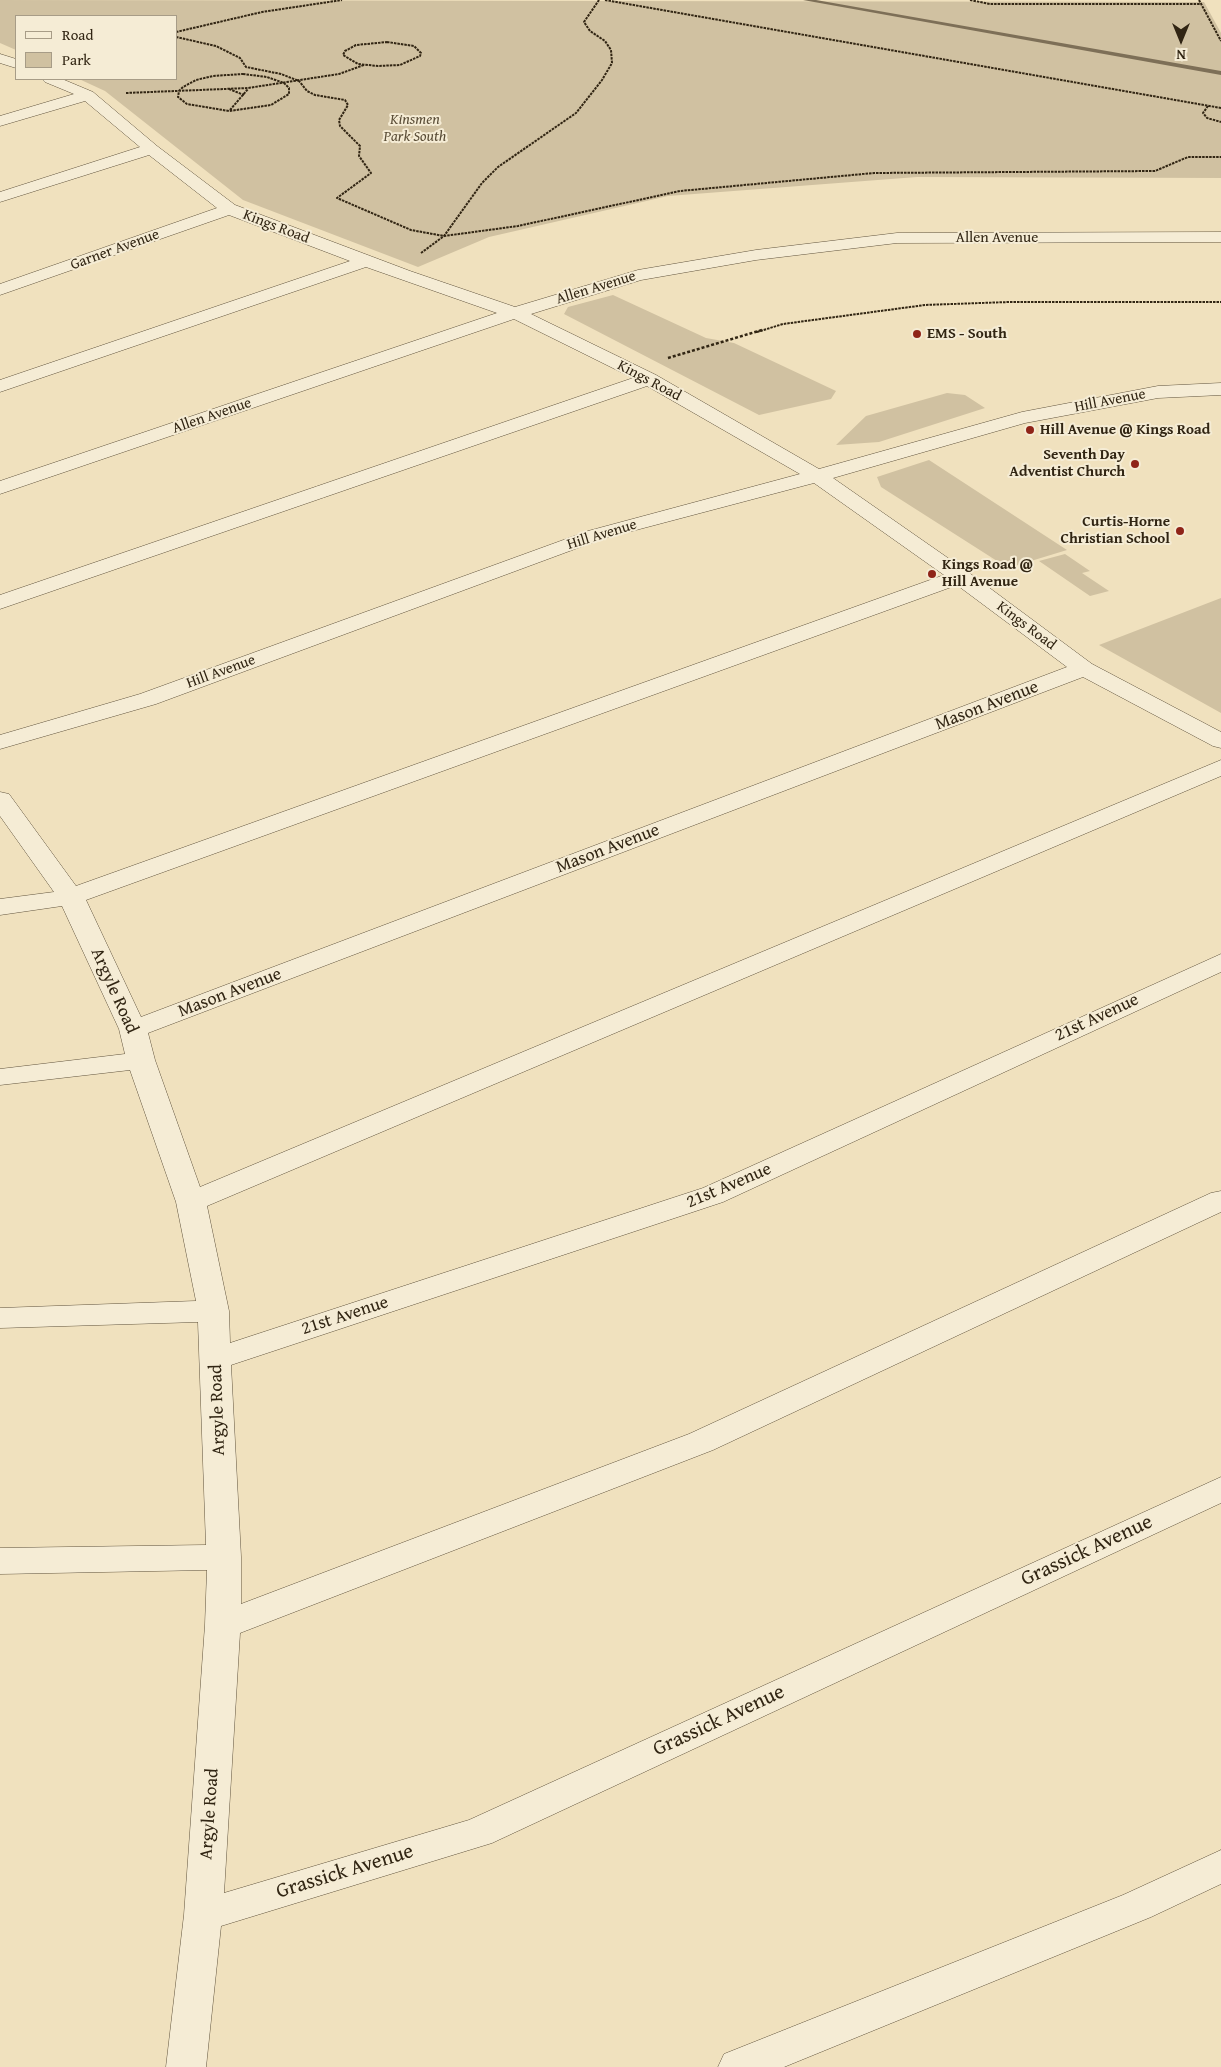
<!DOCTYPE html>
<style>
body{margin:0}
#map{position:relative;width:1221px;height:2067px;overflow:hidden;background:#f0e1be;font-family:"Gentium Book Plus",serif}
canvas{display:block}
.legend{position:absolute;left:15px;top:15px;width:162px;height:65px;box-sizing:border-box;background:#f5ecd5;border:1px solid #a79c87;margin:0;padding:6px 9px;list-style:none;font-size:15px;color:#312513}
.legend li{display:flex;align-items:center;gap:10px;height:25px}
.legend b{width:25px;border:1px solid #a79c87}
.north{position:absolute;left:1156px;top:15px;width:50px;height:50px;-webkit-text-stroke:4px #f5ecd5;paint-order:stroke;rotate:180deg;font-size:14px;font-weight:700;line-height:20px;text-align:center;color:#312513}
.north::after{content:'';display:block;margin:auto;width:18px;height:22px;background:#312513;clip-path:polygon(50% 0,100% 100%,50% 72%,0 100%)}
</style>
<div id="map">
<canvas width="1221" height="2067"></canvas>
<ul class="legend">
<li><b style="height:6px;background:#f5ecd5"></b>Road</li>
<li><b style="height:14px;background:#d0c1a1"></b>Park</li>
</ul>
<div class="north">N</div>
</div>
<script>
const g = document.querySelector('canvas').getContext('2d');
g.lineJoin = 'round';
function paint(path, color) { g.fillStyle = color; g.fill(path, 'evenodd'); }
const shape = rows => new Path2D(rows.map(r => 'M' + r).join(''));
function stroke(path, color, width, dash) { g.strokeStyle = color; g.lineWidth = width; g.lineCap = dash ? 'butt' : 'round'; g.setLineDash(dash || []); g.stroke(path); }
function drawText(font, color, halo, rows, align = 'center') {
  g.font = font + ' "Gentium Book Plus",serif'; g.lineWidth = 4; g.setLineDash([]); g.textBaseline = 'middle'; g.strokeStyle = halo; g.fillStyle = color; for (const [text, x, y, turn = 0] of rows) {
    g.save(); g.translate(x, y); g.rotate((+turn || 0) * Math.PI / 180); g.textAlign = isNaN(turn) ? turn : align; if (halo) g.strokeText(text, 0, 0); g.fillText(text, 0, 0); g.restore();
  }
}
paint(shape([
 [0,0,1204,2,1221,33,1221,178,917,177,668,196,489,237,418,267,243,200,105,91,79,79,176,79,176,16,16,16,16,50,0,43],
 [613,295,706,338,734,343,836,391,831,399,759,415,564,314,568,307],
 [947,393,965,395,985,408,879,442,836,445,866,416],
 [929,460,1067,550,1008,568,881,487,877,477],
 [1065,554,1090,571,1082,573,1109,591,1090,596,1039,561],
 [1221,598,1221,713,1099,645]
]), '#d0c1a1');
paint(shape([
 [803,0,816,0,1221,71,1221,75,803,0]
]), '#7d6f57');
const minor = shape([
 [0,54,16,59,16,68,0,63,0,54],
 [42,79,62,79,93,92,157,146,235,205,410,271,515,307,638,270,756,250,897,233,1221,232,1221,242,897,243,756,260,641,280,531,314,656,375,819,469,1022,412,1158,386,1221,383,1221,395,1158,398,1025,423,833,478,968,572,1092,664,1221,732,1221,748,1213,746,1083,677,148,1033,155,1060,200,1187,1221,760,1221,776,207,1206,229,1311,230,1343,703,1188,1221,954,1221,972,723,1202,231,1365,241,1557,241,1604,689,1434,1211,1193,1221,1191,1221,1212,713,1450,240,1633,224,1893,469,1820,1221,1477,1221,1503,492,1843,221,1926,206,2067,166,2067,184,1915,205,1625,207,1570,0,1574,0,1548,206,1545,198,1322,0,1328,0,1308,196,1301,176,1202,130,1070,0,1085,0,1069,125,1054,119,1029,62,906,0,915,0,899,54,892,0,816,0,792,9,794,76,886,944,575,814,483,602,539,156,704,0,749,0,735,140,694,588,531,800,474,647,386,0,609,0,595,633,378,514,319,0,494,0,481,497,313,366,267,0,392,0,380,350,261,229,215,0,295,0,284,217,208,149,155,0,202,0,192,140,147,85,101,0,126,0,116,74,94,45,82,42,79],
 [957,585,1067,667,141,1017,86,900,957,585],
 [1221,1850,1221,1884,1151,1917,784,2067,718,2067,724,2054,1123,1895,1221,1850]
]);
stroke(minor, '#61543e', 1);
stroke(shape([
 [605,0,1221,108],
 [970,0,990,4,1201,4],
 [1199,0,1221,41],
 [176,32,262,12,342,0],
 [176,37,216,46,240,58,246,67,281,74,299,81,307,91,315,95,345,100,348,105,339,120,340,126,360,146,359,156,371,173,337,198,411,230,444,236,518,226,680,191,874,173,1155,171,1188,157,1221,157],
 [387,42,414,46,421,53,420,56,400,65,378,66,358,64,343,55,345,51,356,45,387,42],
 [243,74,267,77,284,83,289,88,289,94,271,105,229,111,187,104,178,97,179,91,183,87,196,80,213,76,243,74],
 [229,89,244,95],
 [126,93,248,88,339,74,364,65],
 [1208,106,1203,113,1207,118,1221,122],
 [230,110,248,89],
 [421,253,444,236,482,183,498,167,576,113,602,80,612,63,611,50,605,41,590,31,584,22,599,0],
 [757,332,783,324,925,305,1009,302,1221,302]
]), '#312513', 2, [2.5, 1]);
stroke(shape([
 [668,358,762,330]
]), '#312513', 2.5, [3, 2]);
paint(minor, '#f5ecd5');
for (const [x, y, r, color] of [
 [917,334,5,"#8f2418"],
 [1030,430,5,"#8f2418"],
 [1135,464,5,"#8f2418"],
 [1180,531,5,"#8f2418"],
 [932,574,5,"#8f2418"]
]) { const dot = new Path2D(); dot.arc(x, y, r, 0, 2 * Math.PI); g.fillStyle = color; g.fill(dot); stroke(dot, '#f5ecd5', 2); }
drawText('italic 15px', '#594c36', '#f5ecd5', [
 ["Kinsmen",415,120],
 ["Park South",415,137]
]);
drawText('15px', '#312513', '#f5ecd5', [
 ["Kings Road",276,227,21],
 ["Allen Avenue",997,238],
 ["Garner Avenue",115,250,-20],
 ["Allen Avenue",596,288,-17],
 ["Kings Road",649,381,28],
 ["Hill Avenue",1110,401,-11],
 ["Allen Avenue",212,416,-19],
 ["Hill Avenue",602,535,-17],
 ["Kings Road",1026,626,37],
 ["Hill Avenue",221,672,-20]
]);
drawText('bold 15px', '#312513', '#f5ecd5', [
 ["EMS - South",927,334],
 ["Hill Avenue @ Kings Road",1040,430],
 ["Seventh Day",1125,455,"right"],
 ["Adventist Church",1125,472,"right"],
 ["Curtis-Horne",1170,522,"right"],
 ["Christian School",1170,539,"right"],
 ["Kings Road @",942,565],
 ["Hill Avenue",942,582]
], 'left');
drawText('18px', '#312513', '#f5ecd5', [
 ["Mason Avenue",987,706,-21],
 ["Mason Avenue",608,849,-21],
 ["Argyle Road",114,991,66],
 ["Mason Avenue",230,993,-21],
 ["21st Avenue",1097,1018,-25],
 ["21st Avenue",729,1186,-23],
 ["21st Avenue",345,1316,-18],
 ["Argyle Road",218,1410,-92],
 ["Argyle Road",210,1814,-86]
]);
drawText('21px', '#312513', '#f5ecd5', [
 ["Grassick Avenue",1087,1551,-25],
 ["Grassick Avenue",719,1721,-25],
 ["Grassick Avenue",345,1872,-17]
]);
</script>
